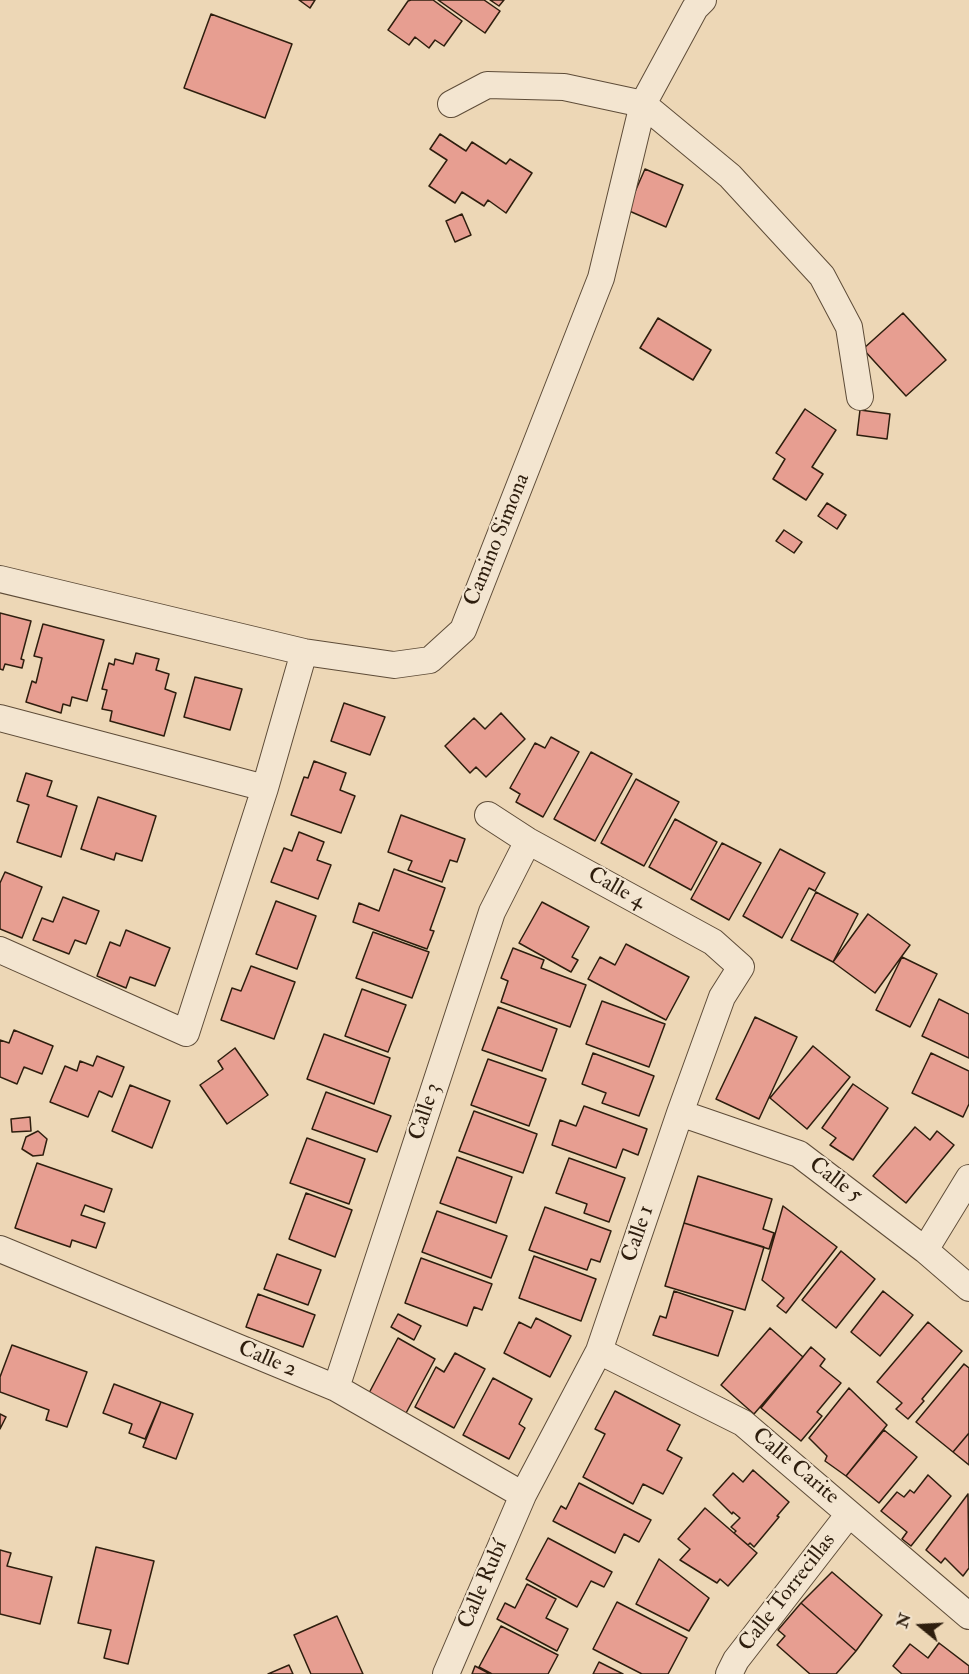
<!DOCTYPE html>
<meta charset="utf-8">
<style>
body{margin:0}
#map{position:relative;width:969px;height:1674px;overflow:hidden;background:#edd7b6;font-family:"IM FELL Double Pica",serif}
canvas{display:block}
.north{position:absolute;left:891px;top:1596px;width:60px;height:60px;-webkit-text-stroke:4px #f3e5d0;paint-order:stroke;rotate:288deg;font-size:16px;font-weight:700;line-height:24px;text-align:center;color:#2e1e0e}
.north::after{content:'';display:block;margin:auto;width:21px;height:27px;background:#2e1e0e;clip-path:polygon(50% 0,100% 100%,50% 72%,0 100%)}
</style>
<div id="map">
<canvas width="969" height="1674"></canvas>
<div class="north">N</div>
</div>
<script>
const g = document.querySelector('canvas').getContext('2d');
g.lineJoin = 'round';
function paint(path, color) { g.fillStyle = color; g.fill(path, 'evenodd'); }
const shape = rows => new Path2D(rows.map(r => 'M' + r).join(''));
function stroke(path, color, width, dash) { g.strokeStyle = color; g.lineWidth = width; g.lineCap = dash ? 'butt' : 'round'; g.setLineDash(dash || []); g.stroke(path); }
function drawText(font, color, halo, rows, align = 'center') {
  g.font = font + ' "IM FELL Double Pica",serif'; g.lineWidth = 4.5; g.setLineDash([]); g.textBaseline = 'middle'; g.strokeStyle = halo; g.fillStyle = color; for (const [text, x, y, turn = 0] of rows) {
    g.save(); g.translate(x, y); g.rotate((+turn || 0) * Math.PI / 180); g.textAlign = isNaN(turn) ? turn : align; if (halo) g.strokeText(text, 0, 0); g.fillText(text, 0, 0); g.restore();
  }
}
const building = shape([
 [299,0,315,0,310,8,299,0],
 [411,0,433,0,462,21,444,46,435,40,429,48,415,37,409,45,388,30,408,1,411,0],
 [438,0,484,0,500,11,485,33,438,0],
 [490,0,504,0,499,6,490,0],
 [211,14,292,44,265,118,184,88,211,14],
 [440,134,466,151,472,142,506,164,510,159,532,173,506,213,488,200,484,206,462,192,455,203,429,186,447,160,430,149,440,134],
 [645,169,683,185,666,227,627,210,645,169],
 [462,214,471,235,455,242,446,221,462,214],
 [903,313,946,360,906,396,863,349,903,313],
 [658,318,711,350,693,380,640,348,658,318],
 [805,409,836,430,812,467,823,474,806,500,773,479,785,459,776,453,805,409],
 [860,410,890,414,887,439,857,435,860,410],
 [827,503,846,515,837,529,818,516,827,503],
 [784,530,802,542,794,553,776,541,784,530],
 [0,613,31,621,21,659,24,660,22,668,5,664,3,670,0,669,0,613],
 [43,624,104,640,87,701,72,697,70,706,63,704,61,713,26,702,32,681,36,683,42,658,34,656,43,624],
 [136,653,159,659,156,670,169,674,165,689,176,693,164,736,110,721,112,711,102,709,107,690,102,689,109,663,114,665,115,659,133,664,136,653],
 [195,677,242,689,230,730,184,717,195,677],
 [344,703,385,717,370,755,331,741,344,703],
 [501,713,525,739,486,777,476,767,470,773,445,746,474,718,485,729,501,713],
 [551,737,579,752,543,817,516,802,520,794,510,788,535,743,545,748,551,737],
 [591,752,632,774,595,841,554,819,591,752],
 [314,761,346,773,340,790,355,796,341,833,291,815,304,777,308,778,314,761],
 [26,773,52,781,47,796,77,806,61,857,17,842,29,805,17,801,26,773],
 [636,779,679,802,644,866,601,843,636,779],
 [98,797,156,816,142,861,116,853,114,860,81,849,98,797],
 [401,815,465,839,457,862,450,860,442,882,408,870,412,861,388,852,401,815],
 [675,819,717,842,691,890,649,867,675,819],
 [299,832,324,842,317,860,331,865,318,899,271,882,284,848,292,851,299,832],
 [722,843,761,863,729,920,691,899,722,843],
 [780,849,825,873,815,891,809,888,782,938,743,916,780,849],
 [394,869,445,888,430,930,434,931,427,949,353,922,359,903,379,911,394,869],
 [5,872,42,887,22,938,0,929,0,883,5,872],
 [816,892,858,914,833,962,791,940,816,892],
 [63,897,99,911,86,944,75,940,69,954,33,940,42,918,53,922,63,897],
 [276,901,316,916,297,969,256,954,276,901],
 [542,902,589,927,572,957,578,960,571,972,519,943,542,902],
 [868,914,910,945,875,993,833,962,868,914],
 [126,930,170,948,155,986,130,977,126,988,97,976,110,942,120,946,126,930],
 [373,932,429,952,412,998,356,978,373,932],
 [626,944,689,977,666,1020,588,979,600,957,615,965,626,944],
 [513,948,544,960,541,968,586,985,570,1027,501,1002,508,981,501,978,513,948],
 [902,957,937,974,910,1027,876,1010,902,957],
 [251,966,295,982,274,1039,221,1020,232,988,241,991,251,966],
 [362,989,406,1005,388,1052,345,1036,362,989],
 [939,999,969,1014,969,1058,922,1036,939,999],
 [602,1001,665,1024,649,1067,586,1044,602,1001],
 [498,1007,557,1029,542,1071,482,1050,498,1007],
 [755,1017,797,1037,759,1119,716,1099,755,1017],
 [14,1030,53,1046,42,1074,24,1067,17,1084,0,1077,0,1040,9,1043,14,1030],
 [324,1034,390,1058,374,1104,307,1079,324,1034],
 [813,1046,850,1077,807,1129,770,1098,813,1046],
 [235,1048,268,1095,227,1124,200,1085,223,1069,218,1061,235,1048],
 [593,1053,654,1076,639,1116,602,1103,606,1093,582,1084,593,1053],
 [931,1053,969,1071,969,1104,963,1117,912,1093,931,1053],
 [97,1056,124,1067,112,1097,99,1091,88,1117,50,1102,65,1066,77,1071,80,1061,93,1066,97,1056],
 [488,1059,546,1079,529,1126,471,1105,488,1059],
 [853,1084,888,1108,853,1160,830,1145,836,1138,822,1128,853,1084],
 [130,1085,170,1101,152,1148,112,1131,130,1085],
 [326,1092,391,1116,377,1152,312,1129,326,1092],
 [584,1106,647,1129,638,1155,623,1149,616,1168,552,1145,560,1120,576,1126,584,1106],
 [474,1111,537,1134,523,1173,459,1151,474,1111],
 [30,1117,31,1131,12,1132,11,1119,30,1117],
 [915,1127,930,1140,937,1131,954,1145,906,1203,873,1176,915,1127],
 [38,1131,47,1139,43,1155,33,1156,22,1149,26,1137,38,1131],
 [307,1138,365,1159,349,1204,290,1183,307,1138],
 [457,1157,512,1177,496,1223,440,1203,457,1157],
 [569,1158,625,1178,609,1222,584,1213,587,1204,556,1193,569,1158],
 [37,1163,112,1189,104,1212,85,1205,81,1215,105,1223,96,1248,72,1240,70,1247,15,1228,37,1163],
 [698,1176,772,1199,763,1229,774,1233,769,1249,684,1223,698,1176],
 [306,1193,352,1210,335,1257,289,1239,306,1193],
 [783,1206,837,1247,786,1313,777,1306,784,1298,762,1280,783,1206],
 [545,1207,611,1231,600,1262,591,1259,587,1270,529,1250,545,1207],
 [437,1211,507,1236,491,1278,422,1252,437,1211],
 [684,1223,764,1247,745,1310,665,1286,684,1223],
 [841,1251,875,1279,836,1328,802,1300,841,1251],
 [277,1254,321,1270,308,1305,264,1289,277,1254],
 [534,1256,596,1279,581,1321,519,1298,534,1256],
 [421,1258,492,1284,482,1310,474,1307,467,1326,405,1303,421,1258],
 [674,1291,733,1311,718,1356,653,1335,660,1316,666,1318,674,1291],
 [883,1291,913,1315,880,1356,851,1332,883,1291],
 [258,1294,315,1315,303,1347,246,1327,258,1294],
 [398,1314,421,1326,414,1340,391,1327,398,1314],
 [536,1318,571,1336,550,1377,504,1353,519,1322,531,1328,536,1318],
 [928,1322,962,1351,922,1399,924,1401,908,1419,896,1409,902,1403,877,1382,928,1322],
 [770,1328,803,1357,754,1414,721,1385,770,1328],
 [398,1338,435,1359,405,1415,368,1395,398,1338],
 [12,1345,87,1372,67,1427,46,1420,49,1410,0,1392,0,1377,12,1345],
 [811,1347,825,1359,820,1366,841,1383,817,1412,822,1416,801,1441,761,1408,811,1347],
 [455,1353,485,1369,454,1428,415,1407,436,1367,444,1372,455,1353],
 [964,1364,969,1368,969,1433,953,1452,916,1422,964,1364],
 [493,1378,532,1399,519,1424,525,1428,509,1459,463,1435,493,1378],
 [114,1384,161,1402,145,1439,129,1433,132,1424,103,1413,114,1384],
 [849,1388,887,1425,846,1476,825,1461,827,1456,809,1438,849,1388],
 [615,1391,680,1425,667,1450,682,1458,663,1494,643,1484,633,1504,583,1477,605,1434,595,1429,615,1391],
 [161,1402,193,1414,176,1459,143,1447,161,1402],
 [0,1414,6,1417,0,1429,0,1414],
 [884,1430,917,1457,879,1503,846,1476,884,1430],
 [969,1433,969,1465,953,1452,969,1433],
 [753,1470,789,1502,777,1516,779,1517,754,1547,750,1543,748,1545,734,1533,736,1531,731,1527,740,1518,733,1512,732,1514,713,1495,733,1473,743,1482,753,1470],
 [928,1475,951,1496,911,1546,902,1539,907,1532,881,1511,897,1492,904,1497,910,1490,914,1493,928,1475],
 [579,1483,651,1520,639,1542,624,1534,615,1553,553,1521,561,1506,566,1509,579,1483],
 [968,1494,969,1568,963,1576,945,1558,941,1563,926,1550,968,1494],
 [705,1508,757,1553,728,1586,720,1579,717,1583,680,1560,690,1549,678,1539,705,1508],
 [548,1538,612,1572,604,1587,591,1581,577,1607,526,1579,548,1538],
 [96,1547,154,1561,128,1664,104,1658,111,1630,78,1623,96,1547],
 [0,1550,11,1553,7,1566,52,1577,40,1624,0,1614,0,1550],
 [659,1559,709,1598,689,1631,636,1604,659,1559],
 [832,1572,882,1615,856,1651,801,1603,832,1572],
 [527,1584,556,1599,546,1618,568,1629,557,1651,497,1619,505,1603,515,1608,527,1584],
 [617,1602,687,1638,668,1674,642,1674,593,1649,617,1602],
 [801,1603,856,1651,836,1674,810,1674,777,1645,785,1636,778,1630,801,1603],
 [337,1616,363,1674,311,1674,294,1635,337,1616],
 [501,1626,558,1655,548,1674,492,1674,479,1667,501,1626],
 [939,1643,969,1666,969,1674,902,1674,893,1666,910,1644,928,1658,939,1643],
 [599,1662,623,1674,593,1674,599,1662],
 [289,1665,293,1674,268,1674,289,1665],
 [475,1666,490,1674,472,1674,475,1666]
]);
paint(building, '#e79e91');
stroke(building, '#2e1e0e', 1.5);
const minor = shape([
 [451,104,487,85,564,87,643,104,730,176,822,276,849,327,860,397],
 [0,579,304,652,394,665,430,660,463,630,601,278,643,104,695,8,703,0],
 [0,718,265,788],
 [0,950,186,1033,265,788,304,652],
 [680,1113,799,1154,925,1250,969,1288],
 [0,1249,336,1388,523,1495],
 [925,1250,969,1178],
 [599,1351,743,1423,969,1616],
 [336,1388,492,912,528,841],
 [446,1674,523,1495,599,1351,680,1113,722,997,741,967,713,942,528,841,488,815],
 [729,1674,736,1660,849,1514]
]);
stroke(minor, '#5e4c38', 28);
stroke(minor, '#f3e5d0', 26);
drawText('22px', '#2e1e0e', '#f3e5d0', [
 ["Camino Simona",498,540,-68],
 ["Calle 4",616,889,29],
 ["Calle 3",426,1112,-72],
 ["Calle 5",835,1181,37],
 ["Calle 1",639,1234,-71],
 ["Calle 2",267,1360,23],
 ["Calle Carite",795,1467,40],
 ["Calle Rubí",484,1585,-67],
 ["Calle Torrecillas",788,1593,-52]
]);
</script>
